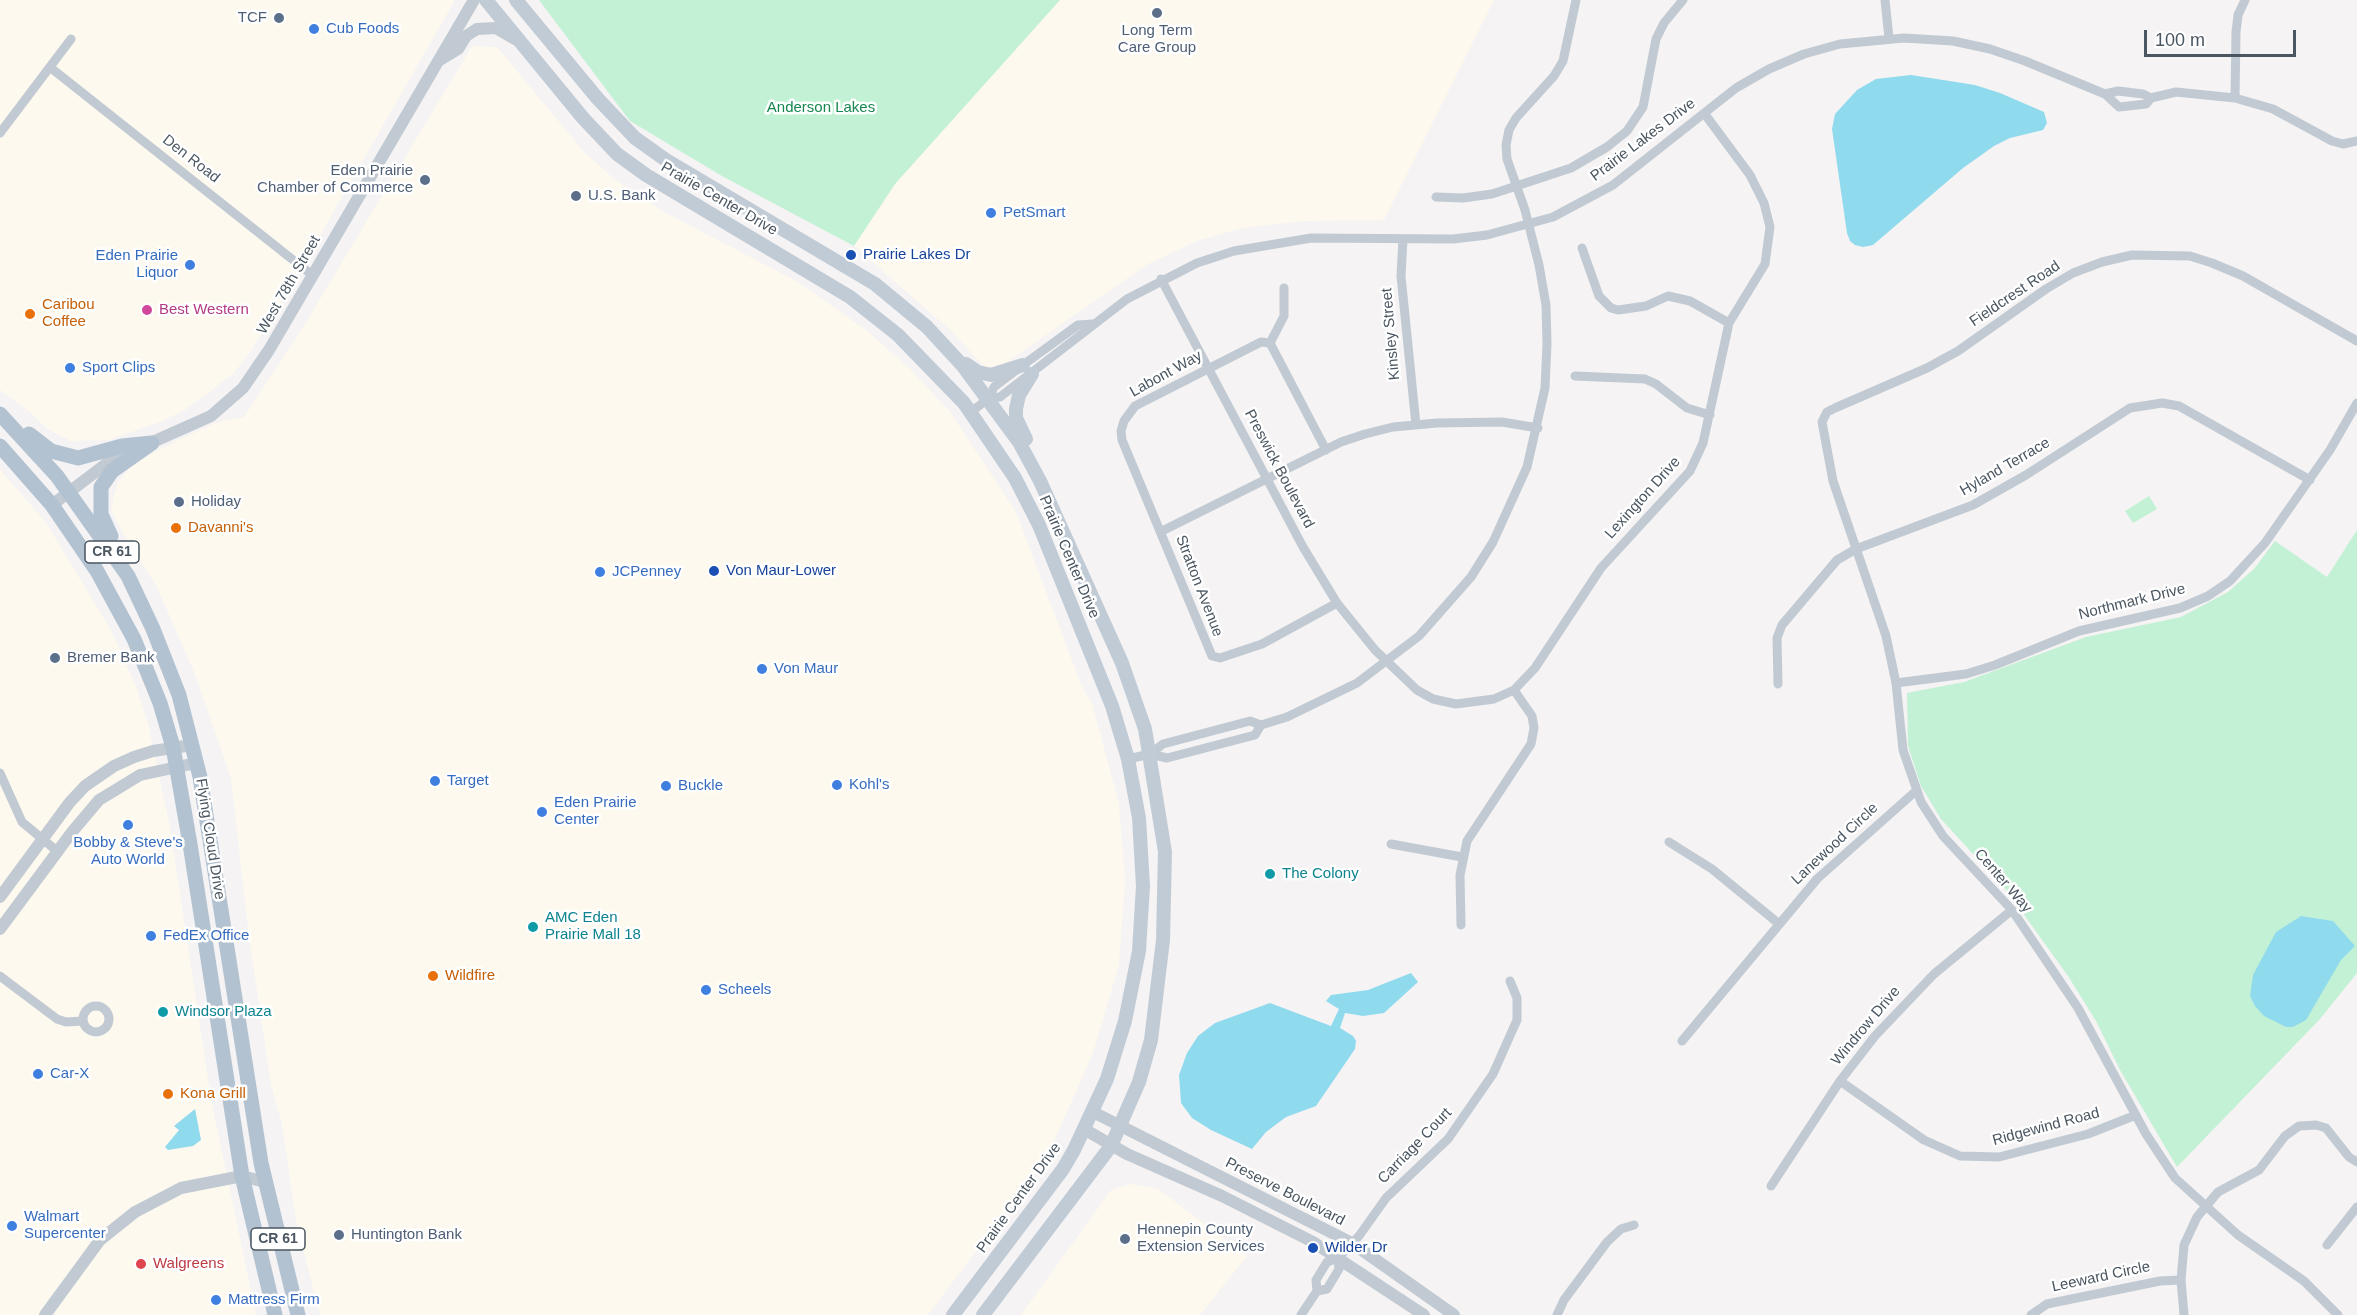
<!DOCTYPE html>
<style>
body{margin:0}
#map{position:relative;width:2357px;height:1315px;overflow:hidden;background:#f5f3f3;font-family:Arial,sans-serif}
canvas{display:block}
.scale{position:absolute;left:2144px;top:30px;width:152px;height:27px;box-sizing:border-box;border:3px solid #4a5661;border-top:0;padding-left:8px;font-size:18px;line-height:21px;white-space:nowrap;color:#4a5661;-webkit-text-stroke:4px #fff;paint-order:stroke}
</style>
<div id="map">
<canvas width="2357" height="1315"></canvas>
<div class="scale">100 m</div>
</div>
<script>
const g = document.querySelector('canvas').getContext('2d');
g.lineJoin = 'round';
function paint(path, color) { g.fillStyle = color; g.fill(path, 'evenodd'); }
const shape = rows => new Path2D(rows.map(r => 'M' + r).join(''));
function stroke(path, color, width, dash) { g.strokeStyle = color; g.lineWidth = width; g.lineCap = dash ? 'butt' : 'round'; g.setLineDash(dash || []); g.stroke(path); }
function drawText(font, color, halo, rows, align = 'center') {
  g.font = font + ' Arial,sans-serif'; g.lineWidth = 5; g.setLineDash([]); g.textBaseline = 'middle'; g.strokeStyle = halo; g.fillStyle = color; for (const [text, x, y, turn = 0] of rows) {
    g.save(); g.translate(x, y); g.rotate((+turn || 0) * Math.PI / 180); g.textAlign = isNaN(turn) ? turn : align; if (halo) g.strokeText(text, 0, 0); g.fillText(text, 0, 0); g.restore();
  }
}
paint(shape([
 [0,0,455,0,280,305,251,351,233,374,185,410,160,422,108,440,71,441,47,429,31,413,0,390],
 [1060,0,1494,0,1384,220,1304,221,1242,228,1197,241,1148,264,1003,365,986,368,948,328,854,246,895,184],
 [472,46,497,47,585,153,618,182,666,213,798,282,866,330,909,368,950,412,1016,512,1082,687,1092,703,1119,804,1125,880,1119,965,1093,1053,1047,1157,928,1315,320,1315,296,1221,282,1124,271,1085,249,937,231,778,194,672,157,587,124,535,112,512,113,498,118,483,131,466,152,453,215,423,244,417,305,324],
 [0,470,45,521,112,632,137,689,148,724,170,827,211,1099,256,1315,0,1315],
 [1131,1184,1158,1189,1247,1256,1200,1315,1021,1315,1111,1190]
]), '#fdf9ef');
paint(shape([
 [539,0,1060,0,895,184,854,246,722,176,630,121],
 [2149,496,2157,509,2133,523,2125,511],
 [2357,530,2357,973,2320,1019,2177,1167,2120,1070,2096,1021,2068,976,2007,891,1941,819,1921,786,1908,746,1907,693,1964,682,2086,637,2181,617,2228,592,2254,569,2275,541,2327,577]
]), '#c3f1d5');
paint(shape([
 [1911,75,1975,85,2000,93,2044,112,2047,123,2043,130,2010,138,1994,146,1963,168,1873,245,1863,247,1855,245,1850,241,1847,233,1832,129,1835,114,1857,90,1876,79],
 [2301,916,2333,921,2355,946,2341,960,2306,1020,2293,1027,2286,1027,2264,1016,2255,1006,2250,996,2253,975,2276,932],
 [1411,973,1418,982,1384,1013,1363,1016,1345,1013,1340,1028,1353,1036,1356,1041,1355,1049,1316,1106,1286,1117,1266,1132,1252,1149,1211,1130,1192,1118,1181,1103,1179,1075,1187,1053,1198,1036,1215,1023,1270,1003,1331,1026,1339,1009,1326,1001,1331,995,1368,990],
 [195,1109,201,1140,193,1146,168,1150,165,1147,179,1130,174,1126]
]), '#90daee');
stroke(shape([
 [1885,0,1889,38],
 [51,68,312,275],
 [2105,94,2118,91,2143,94,2151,98],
 [2235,98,2236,32,2238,15,2245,0],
 [0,133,71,39],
 [1436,197,1463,198,1492,194,1571,168,1607,147,1627,131,1643,107,1656,39,1664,23,1683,0],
 [1403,239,1401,276,1416,425],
 [1582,248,1599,296,1611,308,1618,310,1646,306,1668,296,1690,301,1729,323],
 [1161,279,1303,547,1337,603,1375,650,1417,690,1433,699,1456,704,1494,699,1514,690,1535,668,1601,568,1690,471,1703,443,1729,323,1765,264,1770,227,1764,203,1750,175,1704,113],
 [1270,343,1284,316,1284,288],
 [1575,376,1645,379,1656,384,1687,408,1710,415],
 [989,398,1000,397,1127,299,1197,263,1234,251,1311,238,1453,239,1487,235,1553,217,1613,185,1736,88,1769,69,1804,54,1840,44,1904,38,1953,41,1990,49,2025,61,2105,94,2119,107,2146,104,2151,98,2176,92,2235,98,2273,109,2332,141,2343,144,2357,141],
 [971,412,989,398,994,387,1023,365,1078,325,1093,324],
 [1326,450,1270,343,1261,342,1135,406,1124,421,1121,431,1122,440,1212,656,1220,658,1262,644,1337,603],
 [1162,531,1341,442,1365,434,1393,427,1437,423,1502,422,1538,428],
 [1896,683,1966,674,1995,665,2079,631,2180,608,2208,596,2230,581,2265,543,2330,450,2357,403],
 [1778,684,1777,638,1782,625,1837,560,1856,549,1973,505,2026,475,2130,408,2162,403,2179,406,2310,480],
 [1150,754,1167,758,1255,735,1261,725],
 [1128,759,1150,754,1163,744,1250,721,1261,725,1287,717,1357,683,1419,636,1471,577,1493,542,1527,467,1545,388,1547,344,1546,305,1539,265,1525,210,1507,159,1506,145,1509,130,1516,118,1554,76,1563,61,1576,0],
 [0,773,22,822,57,851],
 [1669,842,1712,869,1778,923],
 [1391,844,1462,857],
 [1461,925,1460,875,1467,841,1531,744,1534,728,1532,716,1514,690],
 [0,976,57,1019,66,1022,83,1021],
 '83 1019a13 13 0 1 1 26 0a13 13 0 1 1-26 0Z',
 [1682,1041,1817,879,1917,790],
 [1840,1081,1924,1140,1960,1156,1999,1157,2088,1134,2136,1115],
 [1771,1186,1840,1081,1875,1036,1934,974,2012,910],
 [2327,1245,2357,1207],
 [1317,1291,1327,1289,1339,1269,1338,1258],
 [1301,1315,1317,1291,1316,1280,1327,1262,1338,1258,1359,1236,1386,1198,1448,1139,1493,1074,1517,1020,1517,998,1510,981],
 [1557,1315,1564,1300,1607,1242,1621,1229,1634,1225],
 [2031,1315,2047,1304,2160,1281,2181,1280],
 [2184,1315,2181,1280,2184,1245,2197,1217,2218,1192,2259,1170,2285,1136,2299,1126,2316,1125,2326,1128,2349,1157,2357,1162],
 [2338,1315,2304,1281,2238,1235,2175,1178,2146,1134,2078,1008,2012,910,1943,836,1921,802,1903,750,1896,683,1886,636,1833,481,1822,422,1827,412,1835,408,1927,368,1958,351,2046,289,2073,273,2102,262,2132,255,2190,256,2212,263,2243,276,2357,341]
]), '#c1cad2', 9);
stroke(shape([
 [440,60,458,49,466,36,477,29,496,28,515,39],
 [52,505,110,461,211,416,243,388,269,350,474,0],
 [0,897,70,802,85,786,114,766,134,757,153,751,192,745],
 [0,929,72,832,99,800,140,775,196,763],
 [1093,1112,1352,1243,1454,1315],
 [1084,1129,1127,1154,1222,1196,1313,1242,1424,1315],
 [45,1315,100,1240,135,1212,181,1188,242,1176,265,1182]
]), '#c1cad2', 12);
stroke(shape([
 [486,0,583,118,617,154,646,175,850,297,898,335,964,403,1015,478,1039,525,1112,706,1128,759,1139,818,1143,886,1139,951,1125,1021,1107,1079,1074,1150,1063,1169,953,1315],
 [516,0,598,99,635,138,666,160,875,284,927,327,963,366,1019,442,1040,481,1122,663,1145,729,1165,852,1163,940,1151,1040,1139,1082,1111,1146,983,1315],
 [966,364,978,372,991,375,1023,365],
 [1026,439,1016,418,1016,409,1019,395,1032,374]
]), '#c1cbd6', 14);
stroke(shape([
 [0,414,57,476,128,576,153,629,179,695,200,777,261,1163,298,1315],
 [29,434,51,451,78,458,122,446,152,443],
 [0,446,52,505,97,571,134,639,160,703,173,747,190,844,242,1176,275,1315],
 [111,536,101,514,101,487,112,471,149,445]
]), '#b3c2d1', 15);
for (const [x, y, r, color] of [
 [1157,13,6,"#5c6f8a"],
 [279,18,6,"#5c6f8a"],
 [314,29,6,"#3f7fe0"],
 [425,180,6,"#5c6f8a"],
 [576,196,6,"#5c6f8a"],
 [991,213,6,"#3f7fe0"],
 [851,255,6,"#1a4fb4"],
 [190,265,6,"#3f7fe0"],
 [147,310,6,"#d1479c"],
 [30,314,6,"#e8710a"],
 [70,368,6,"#3f7fe0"],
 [179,502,6,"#5c6f8a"],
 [176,528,6,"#e8710a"],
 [714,571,6,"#1a4fb4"],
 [600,572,6,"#3f7fe0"],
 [55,658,6,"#5c6f8a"],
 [762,669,6,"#3f7fe0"],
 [435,781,6,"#3f7fe0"],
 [837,785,6,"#3f7fe0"],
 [666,786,6,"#3f7fe0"],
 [542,812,6,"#3f7fe0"],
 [128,825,6,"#3f7fe0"],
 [1270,874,6,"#0f9aa8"],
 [533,927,6,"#0f9aa8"],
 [151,936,6,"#3f7fe0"],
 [433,976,6,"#e8710a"],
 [706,990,6,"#3f7fe0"],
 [163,1012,6,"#0f9aa8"],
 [38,1074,6,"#3f7fe0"],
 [168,1094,6,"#e8710a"],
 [12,1226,6,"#3f7fe0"],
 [339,1235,6,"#5c6f8a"],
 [1125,1239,6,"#5c6f8a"],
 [1313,1248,6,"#1a4fb4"],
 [141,1264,6,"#e0444e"],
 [216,1300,6,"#3f7fe0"]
]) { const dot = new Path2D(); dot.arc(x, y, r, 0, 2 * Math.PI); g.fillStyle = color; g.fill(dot); stroke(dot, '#fff', 2); }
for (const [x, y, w] of [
 [112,552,54],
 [278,1239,54]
]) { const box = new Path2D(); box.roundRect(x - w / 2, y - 11, w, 22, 4.5); g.fillStyle = '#fff'; g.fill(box); stroke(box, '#4a5661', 1.5); }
drawText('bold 14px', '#4a5661', null, [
 ["CR 61",112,552],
 ["CR 61",278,1239]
]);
drawText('15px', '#4e5e75', '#fff', [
 ["TCF",267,18,"right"],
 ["Long Term",1157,31,"center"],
 ["Care Group",1157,48,"center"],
 ["Eden Prairie",413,171,"right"],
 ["Chamber of Commerce",413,188,"right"],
 ["U.S. Bank",588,196],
 ["Holiday",191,502],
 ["Bremer Bank",67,658],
 ["Hennepin County",1137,1230],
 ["Extension Services",1137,1247],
 ["Huntington Bank",351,1235]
], 'left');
drawText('15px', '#366cbe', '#fff', [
 ["Cub Foods",326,29],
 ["PetSmart",1003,213],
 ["Eden Prairie",178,256,"right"],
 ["Liquor",178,273,"right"],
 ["Sport Clips",82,368],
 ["JCPenney",612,572],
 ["Von Maur",774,669],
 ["Target",447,781],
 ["Kohl's",849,785],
 ["Buckle",678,786],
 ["Eden Prairie",554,803],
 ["Center",554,820],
 ["Bobby & Steve's",128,843,"center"],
 ["Auto World",128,860,"center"],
 ["FedEx Office",163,936],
 ["Scheels",718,990],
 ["Car-X",50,1074],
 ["Walmart",24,1217],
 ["Supercenter",24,1234],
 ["Mattress Firm",228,1300]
], 'left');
drawText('15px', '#17864f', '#fff', [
 ["Anderson Lakes",821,108]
]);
drawText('15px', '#4a5661', '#fff', [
 ["Prairie Lakes Drive",1643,140,-37],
 ["Den Road",191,159,38],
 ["Prairie Center Drive",719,199,30],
 ["West 78th Street",289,285,-60],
 ["Fieldcrest Road",2015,294,-34],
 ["Kinsley Street",1391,334,-95],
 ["Labont Way",1166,374,-29],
 ["Hyland Terrace",2005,467,-30],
 ["Preswick Boulevard",1279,469,62],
 ["Lexington Drive",1643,498,-48],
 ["Prairie Center Drive",1069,557,67],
 ["Stratton Avenue",1199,586,69],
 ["Northmark Drive",2132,602,-14],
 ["Flying Cloud Drive",210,839,81],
 ["Lanewood Circle",1835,844,-43],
 ["Center Way",2003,881,49],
 ["Windrow Drive",1866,1026,-50],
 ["Ridgewind Road",2046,1127,-15],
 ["Carriage Court",1415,1146,-46],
 ["Preserve Boulevard",1285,1192,27],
 ["Prairie Center Drive",1019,1198,-54],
 ["Leeward Circle",2101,1277,-12]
]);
drawText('15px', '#164399', '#fff', [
 ["Prairie Lakes Dr",863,255],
 ["Von Maur-Lower",726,571],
 ["Wilder Dr",1325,1248]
], 'left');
drawText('15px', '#c56008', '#fff', [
 ["Caribou",42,305],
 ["Coffee",42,322],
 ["Davanni's",188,528],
 ["Wildfire",445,976],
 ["Kona Grill",180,1094]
], 'left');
drawText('15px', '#b23c85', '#fff', [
 ["Best Western",159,310]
], 'left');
drawText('15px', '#0d838f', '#fff', [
 ["The Colony",1282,874],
 ["AMC Eden",545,918],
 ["Prairie Mall 18",545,935],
 ["Windsor Plaza",175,1012]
], 'left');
drawText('15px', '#be3a42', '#fff', [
 ["Walgreens",153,1264]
], 'left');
</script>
